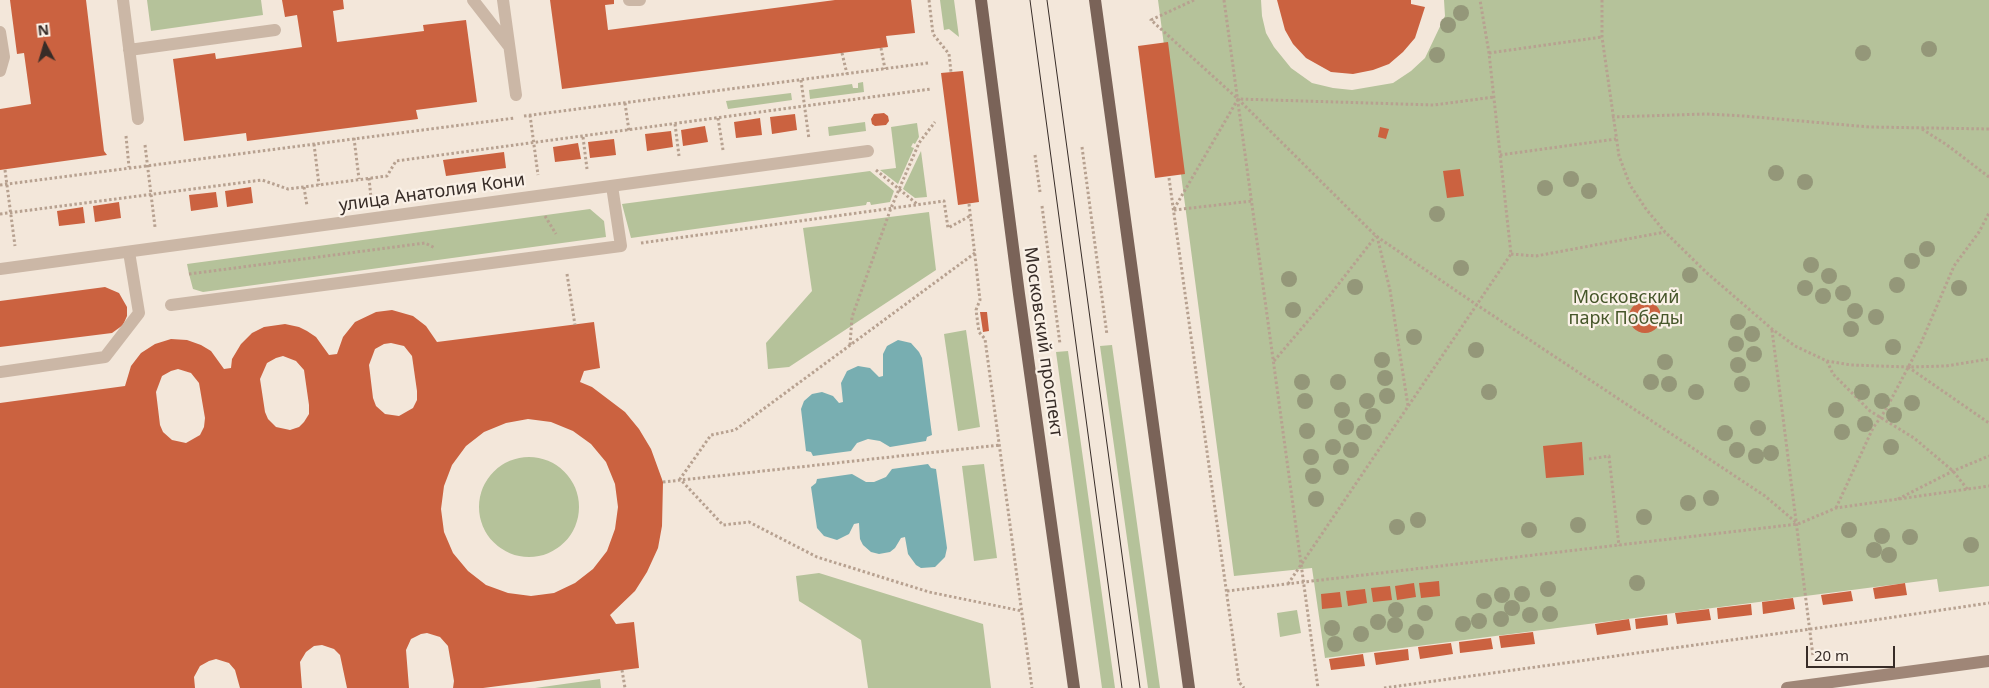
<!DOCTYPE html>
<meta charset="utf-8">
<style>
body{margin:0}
#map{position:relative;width:1989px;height:688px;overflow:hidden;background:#f3e7da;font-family:"Noto Sans",sans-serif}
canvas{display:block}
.north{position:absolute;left:20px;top:20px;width:50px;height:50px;-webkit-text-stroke:4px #faf1e7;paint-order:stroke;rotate:354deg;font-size:14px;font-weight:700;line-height:20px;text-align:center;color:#372c27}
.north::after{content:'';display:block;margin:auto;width:18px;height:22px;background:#372c27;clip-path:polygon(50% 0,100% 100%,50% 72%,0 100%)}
.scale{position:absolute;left:1806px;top:646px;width:89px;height:22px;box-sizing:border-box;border:2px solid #372c27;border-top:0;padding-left:6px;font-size:15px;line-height:18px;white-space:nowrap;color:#372c27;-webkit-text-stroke:4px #faf1e7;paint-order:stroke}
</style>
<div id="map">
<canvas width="1989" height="688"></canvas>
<div class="north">N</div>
<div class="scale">20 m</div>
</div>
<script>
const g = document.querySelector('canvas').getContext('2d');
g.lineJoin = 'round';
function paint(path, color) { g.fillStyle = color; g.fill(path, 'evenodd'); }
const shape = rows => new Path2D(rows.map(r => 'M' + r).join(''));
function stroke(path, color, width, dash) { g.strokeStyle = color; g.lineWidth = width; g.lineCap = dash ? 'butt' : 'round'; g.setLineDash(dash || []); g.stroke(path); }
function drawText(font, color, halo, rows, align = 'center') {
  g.font = font + ' "Noto Sans",sans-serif'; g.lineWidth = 4.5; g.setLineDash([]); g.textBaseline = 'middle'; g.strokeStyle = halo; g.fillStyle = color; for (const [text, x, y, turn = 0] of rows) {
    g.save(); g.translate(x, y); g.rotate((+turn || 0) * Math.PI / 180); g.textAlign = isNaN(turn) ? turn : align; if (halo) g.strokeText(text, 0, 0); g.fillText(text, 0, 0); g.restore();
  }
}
paint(shape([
 [147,0,261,0,263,15,151,31],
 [940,0,954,0,959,37,949,29,944,30],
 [1158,0,1261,0,1262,16,1266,33,1274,47,1291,68,1312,83,1333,88,1352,90,1393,83,1411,71,1425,58,1445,16,1444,0,1989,0,1989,586,1939,592,1937,579,1325,658,1312,568,1234,576],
 [863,82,864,92,810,99,809,90,852,84,853,88,858,88,858,83],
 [791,93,792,100,728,109,726,101],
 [865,122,866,131,829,136,828,127],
 [917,123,919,137,915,144,913,143,911,147,914,148,898,184,880,170,896,168,891,127],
 [921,151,927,197,915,198,903,189],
 [870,171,894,191,890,202,871,205,870,202,867,202,866,205,631,238,622,204],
 [590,209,604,221,606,237,203,292,193,289,189,274,187,264],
 [929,212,936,270,789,367,768,369,766,343,812,291,803,228],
 [966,330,980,427,958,431,944,334],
 [1112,345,1160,688,1148,688,1100,346],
 [1068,351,1115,688,1102,688,1056,352],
 '479 507a50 50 0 1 1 100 0a50 50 0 1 1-100 0Z',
 [984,464,997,558,974,561,962,466],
 [819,573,983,624,991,688,868,688,861,640,799,601,796,576],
 [1297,610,1301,633,1280,637,1277,613],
 [600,679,601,688,535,688]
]), '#b5c29a');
paint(shape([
 [898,340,911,343,919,352,922,358,932,435,927,437,926,441,890,447,880,441,868,439,857,443,851,451,813,456,811,452,806,451,801,409,804,401,812,394,822,392,833,396,839,403,843,402,841,383,847,371,858,366,870,368,879,377,883,376,883,354,887,346],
 [928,464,931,468,936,469,947,548,945,557,935,567,921,568,916,565,908,554,905,537,901,538,895,548,890,552,879,554,871,552,863,545,860,539,859,523,854,524,849,534,837,540,824,536,817,528,811,487,816,483,817,479,852,474,866,482,874,482,886,477,892,469]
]), '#78aeb1');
paint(shape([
 [10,0,86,0,104,151,107,155,0,170,0,109,31,104,24,53,17,54],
 [282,0,343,0,344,9,333,11,337,42,424,31,423,25,466,20,477,102,416,110,418,119,247,141,246,133,184,141,173,59,215,53,216,59,302,47,297,15,285,17],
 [550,0,614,0,614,4,605,5,608,30,835,0,911,0,915,33,886,36,888,47,562,89],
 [1277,0,1411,0,1411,4,1425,7,1415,38,1403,52,1389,64,1373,70,1353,74,1331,72,1306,58,1293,44,1285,30],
 [1168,42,1185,174,1155,178,1138,46],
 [963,71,979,202,958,205,941,73],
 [884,113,888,116,889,121,886,125,875,126,872,124,871,119,874,114],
 [795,114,797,130,772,134,770,117],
 [760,118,762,135,736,138,734,122],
 [705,126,708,142,683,146,681,130],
 [1380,127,1389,129,1386,139,1378,137],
 [671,131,673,147,647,151,645,134],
 [614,139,616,155,590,158,588,142],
 [578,143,581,159,555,162,553,147],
 [504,152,506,168,446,176,443,160],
 [1460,169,1464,196,1447,198,1443,171],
 [251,187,253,203,227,207,225,191],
 [216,192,218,207,191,211,189,195],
 [119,202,121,218,95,222,93,206],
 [83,207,85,223,59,226,57,211],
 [105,287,119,293,127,307,127,316,123,325,112,333,0,347,0,301],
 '1629 317a16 16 0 1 1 32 0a16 16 0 1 1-32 0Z',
 [392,310,413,316,426,326,437,342,594,322,600,368,584,371,580,382,592,387,625,412,639,429,651,449,663,482,662,526,658,548,647,572,635,591,610,615,616,624,634,622,639,668,483,688,453,688,454,681,448,646,440,637,427,633,421,634,411,639,406,650,409,688,347,688,340,655,334,649,322,645,314,646,306,652,300,662,302,688,240,688,235,670,229,663,216,659,209,661,200,666,194,677,195,688,0,688,0,403,125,386,131,366,141,353,155,344,171,339,187,340,201,345,211,351,224,369,231,368,232,359,241,344,252,333,264,327,285,324,299,327,307,331,316,337,329,355,337,354,343,337,355,322,376,312],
 [391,343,404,346,412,356,417,391,417,400,413,408,399,416,385,414,376,406,373,398,369,365,375,349,384,344],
 [283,356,296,361,304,370,309,405,309,414,304,422,299,427,290,430,276,427,268,419,265,412,260,379,267,363,276,358],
 [178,369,191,373,199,383,205,418,204,427,200,435,186,443,172,440,163,432,160,425,156,392,162,376,171,371],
 [528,419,551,422,573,431,591,444,606,462,615,484,618,507,615,529,607,551,593,569,575,583,554,593,531,596,508,593,486,585,468,571,453,553,444,532,441,509,444,486,452,465,466,446,484,432,506,423],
 [980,312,987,312,989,331,983,332],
 [1582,442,1584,475,1546,478,1543,446],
 [1439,581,1440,596,1421,598,1419,583],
 [1414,583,1416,597,1397,600,1395,586],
 [1905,583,1907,595,1875,599,1873,588],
 [1390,586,1392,600,1373,602,1371,588],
 [1365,589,1367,603,1348,606,1346,591],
 [1851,591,1853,601,1823,605,1821,595],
 [1340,592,1342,607,1322,609,1321,594],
 [1793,598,1795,609,1763,614,1762,602],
 [1751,604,1752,615,1718,619,1717,608],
 [1709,609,1711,620,1677,624,1675,613],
 [1667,615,1668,625,1636,629,1635,619],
 [1629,619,1631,630,1597,635,1595,624],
 [1533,632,1535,644,1501,648,1499,636],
 [1491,638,1493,649,1460,653,1459,642],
 [1451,643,1453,654,1420,659,1418,647],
 [1408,649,1409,660,1376,665,1374,653],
 [1363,654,1365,666,1331,670,1329,659]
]), '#cb6240');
stroke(shape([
 [929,0,933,34,949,54,951,72],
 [1194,0,1151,20,1238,99,1376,236,1477,305,1765,496,1798,524],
 [1224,0,1318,688],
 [1602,0,1602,37,1619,156,1630,185,1646,209,1665,232,1707,273,1772,329,1795,346,1827,361,1851,365,1908,367,1946,366,1989,359],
 [881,48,885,69],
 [842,53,847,74],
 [1489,53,1602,37],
 [801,80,809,139],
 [625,103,629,131],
 [530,115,538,175],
 [524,116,928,63],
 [1612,117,1706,114,1744,116,1869,127,1989,129],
 [718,118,723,150],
 [675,124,679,156],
 [1922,129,1947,145,1989,177],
 [126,136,129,167],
 [583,137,587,169],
 [354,138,359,179],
 [314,144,319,185],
 [145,145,155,227],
 [1082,147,1107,335],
 [1035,155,1040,192],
 [1500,155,1616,139],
 [5,170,15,246],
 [876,170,917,204],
 [369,178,371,198],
 [1169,178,1239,682,1244,688],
 [0,185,515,118],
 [304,187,307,206],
 [969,204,980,300,976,310,979,332,985,339,1032,688],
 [1042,206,1060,344],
 [1174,209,1238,99,1434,105,1494,97],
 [1174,210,1252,201],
 [0,214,262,180,288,189,387,176,396,161,931,89],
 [545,216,556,234],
 [1377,236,1390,290,1408,406],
 [641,243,944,201,948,228,970,216],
 [975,253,735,430,711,435,680,479,723,525,749,522,817,557,929,592,1022,611],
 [1511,254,1536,256,1665,232],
 [189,274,425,243,435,248],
 [567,274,575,325],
 [1772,330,1813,656],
 [850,345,852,317,891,208,919,143,935,122],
 [1274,361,1330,295,1376,236],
 [1827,361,1833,374,1870,411,1914,438,1953,471,1968,490],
 [1908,367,1989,423],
 [1589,459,1609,456,1619,546],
 [663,482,1000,445],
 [1898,499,1953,471,1989,456],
 [1836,508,1873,428,1885,411,1921,343,1954,266,1979,232,1989,213],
 [1288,584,1511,254,1489,53,1480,0],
 [1227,591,1798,524,1836,508,1989,486],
 [622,670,625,688],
 [1384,688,1847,624,1989,603]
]), '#b7a190', 3, [2.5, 2.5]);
stroke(shape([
 [123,0,138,119],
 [473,0,508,45],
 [503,0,516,95],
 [629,0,640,0],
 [0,32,4,57,0,71],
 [129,50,275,30],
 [171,305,621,246,612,186],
 [0,372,105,357,139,313,129,252]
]), '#cbb7a6', 12);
stroke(shape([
 [0,269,868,151]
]), '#cbb7a6', 12);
stroke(shape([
 [1787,688,1989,661]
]), '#9f8677', 12);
stroke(shape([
 [981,0,1019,294,1074,688],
 [1095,0,1189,688]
]), '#7a6358', 12);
stroke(shape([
 [1030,0,1122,688],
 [1047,0,1140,688]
]), '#372c27', 1);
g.fillStyle = '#949779';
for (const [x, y] of [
 [1461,13],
 [1448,25],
 [1929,49],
 [1863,53],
 [1437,55],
 [1776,173],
 [1571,179],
 [1805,182],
 [1545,188],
 [1589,191],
 [1437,214],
 [1927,249],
 [1912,261],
 [1811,265],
 [1461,268],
 [1690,275],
 [1829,276],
 [1289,279],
 [1897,285],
 [1355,287],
 [1805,288],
 [1959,288],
 [1843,293],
 [1823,296],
 [1293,310],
 [1855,311],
 [1876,317],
 [1738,322],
 [1851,329],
 [1752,334],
 [1414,337],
 [1736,344],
 [1893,347],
 [1476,350],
 [1754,354],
 [1382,360],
 [1665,362],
 [1738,365],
 [1385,378],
 [1302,382],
 [1338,382],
 [1651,382],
 [1669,384],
 [1742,384],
 [1489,392],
 [1696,392],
 [1862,392],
 [1387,396],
 [1305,401],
 [1367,401],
 [1882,401],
 [1912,403],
 [1342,410],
 [1836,410],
 [1894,415],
 [1373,416],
 [1865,424],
 [1346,427],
 [1758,428],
 [1307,431],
 [1364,432],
 [1842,432],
 [1725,433],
 [1333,447],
 [1891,447],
 [1351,450],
 [1737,450],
 [1771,453],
 [1756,456],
 [1311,457],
 [1341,467],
 [1313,476],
 [1711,498],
 [1316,499],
 [1688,503],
 [1644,517],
 [1418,520],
 [1578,525],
 [1397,527],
 [1529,530],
 [1849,530],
 [1882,536],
 [1910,537],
 [1971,545],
 [1874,550],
 [1889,555],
 [1637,583],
 [1548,589],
 [1522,594],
 [1502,595],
 [1484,601],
 [1512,608],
 [1396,610],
 [1425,613],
 [1550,614],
 [1530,615],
 [1501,619],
 [1479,621],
 [1378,622],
 [1463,624],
 [1395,625],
 [1332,628],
 [1416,632],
 [1361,634],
 [1335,644]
]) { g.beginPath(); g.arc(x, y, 8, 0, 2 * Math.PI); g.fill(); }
drawText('18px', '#372c27', '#faf1e7', [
 ["улица Анатолия Кони",432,193,-8],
 ["Московский проспект",1043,342,82]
]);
drawText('18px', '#46562a', '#faf1e7', [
 ["Московский",1626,298],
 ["парк Победы",1626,319]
]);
</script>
